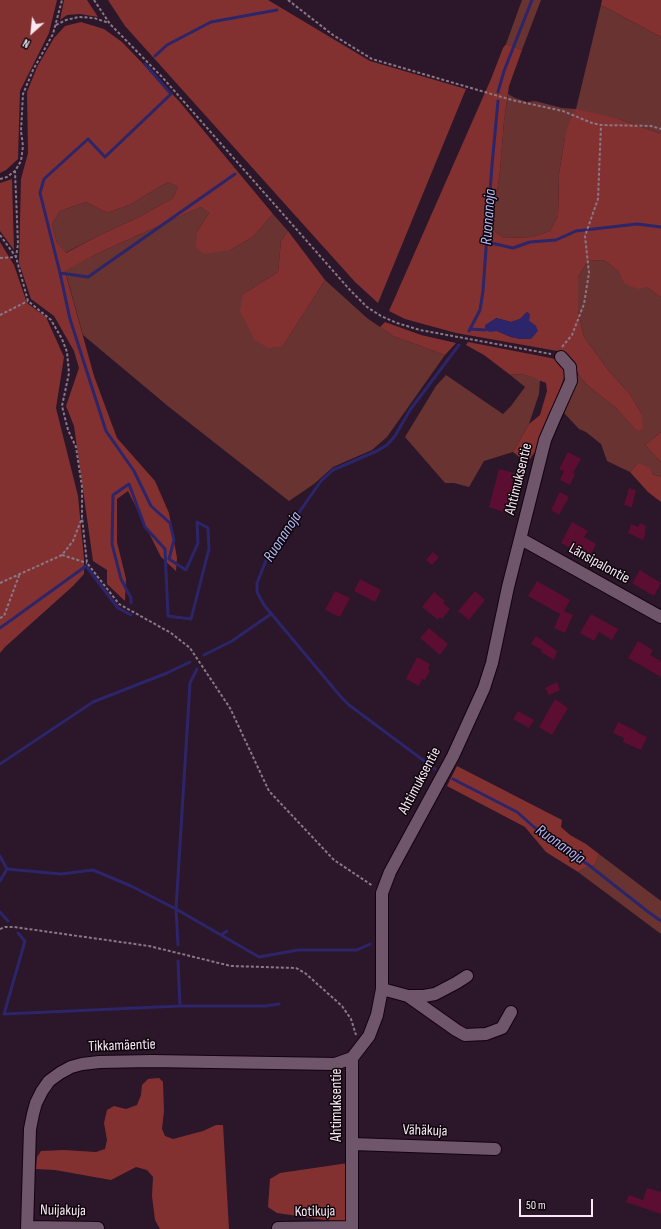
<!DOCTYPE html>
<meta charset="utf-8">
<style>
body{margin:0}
#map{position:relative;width:661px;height:1229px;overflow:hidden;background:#2c1629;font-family:"Sofia Sans Condensed",sans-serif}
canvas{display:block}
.north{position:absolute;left:12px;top:12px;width:40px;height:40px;-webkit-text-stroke:3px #0f060d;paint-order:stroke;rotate:207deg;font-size:11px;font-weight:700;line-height:16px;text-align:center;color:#f7e8f4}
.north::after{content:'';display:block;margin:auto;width:14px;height:18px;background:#f7e8f4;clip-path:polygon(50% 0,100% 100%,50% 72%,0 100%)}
.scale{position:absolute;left:519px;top:1199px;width:74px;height:18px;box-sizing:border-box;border:2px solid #f7e8f4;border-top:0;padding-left:5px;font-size:12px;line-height:14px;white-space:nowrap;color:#f7e8f4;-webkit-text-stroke:3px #0f060d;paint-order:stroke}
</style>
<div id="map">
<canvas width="661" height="1229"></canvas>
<div class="north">N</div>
<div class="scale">50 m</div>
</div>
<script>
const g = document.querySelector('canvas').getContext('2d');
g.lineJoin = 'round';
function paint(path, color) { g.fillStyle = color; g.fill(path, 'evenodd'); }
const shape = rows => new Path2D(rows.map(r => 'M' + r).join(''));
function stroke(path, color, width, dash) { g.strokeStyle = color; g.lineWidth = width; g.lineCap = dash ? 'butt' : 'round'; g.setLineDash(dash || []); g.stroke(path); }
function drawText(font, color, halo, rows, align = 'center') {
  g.font = font + ' "Sofia Sans Condensed",sans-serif'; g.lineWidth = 3; g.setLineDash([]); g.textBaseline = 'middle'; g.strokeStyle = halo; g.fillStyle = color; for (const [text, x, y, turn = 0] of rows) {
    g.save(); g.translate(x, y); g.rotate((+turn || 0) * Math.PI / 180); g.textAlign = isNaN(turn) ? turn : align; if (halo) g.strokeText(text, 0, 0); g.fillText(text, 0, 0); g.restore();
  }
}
paint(shape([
 [522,0,541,0,522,50,506,44],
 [601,5,661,37,661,134,619,119,565,137,559,174,558,216,550,231,532,237,504,238,494,231,494,212,500,171,504,121,508,94,515,98,527,102,535,101,562,108,576,109],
 [168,182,178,187,173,198,141,216,96,237,65,253,57,243,52,224,60,211,86,202,107,213,129,205],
 [201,207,209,213,197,232,230,250,253,237,273,214,288,231,281,241,278,272,243,294,283,346,325,280,367,318,393,336,445,355,387,437,372,450,333,467,314,484,289,501,169,407,83,335,65,270,96,254],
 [604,260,618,271,626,284,646,287,661,297,661,432,645,445,661,462,661,477,652,474,638,463,630,472,607,461,601,444,586,432,579,429,564,413,578,374,587,385,616,408,633,427,641,413,630,394,609,371,584,337,578,311,578,277,588,261],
 [509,374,526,375,540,380,539,394,529,424,513,452,484,461,469,487,454,483,445,483,405,437,436,386,446,375,503,414,511,406,525,387],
 [599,854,661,901,661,934,578,872,585,868,595,865]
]), '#683331');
paint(shape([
 [0,0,57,0,49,33,20,91,18,159,6,170,0,173],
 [64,0,87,0,98,17,80,14,67,15,60,20],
 [108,0,268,0,370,61,466,89,378,303,355,282,125,26],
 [602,0,661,0,661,37,601,5],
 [81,22,104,29,122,42,179,101,273,214,253,237,230,250,205,254,196,248,197,232,209,213,201,207,96,254,65,271,94,376,117,438,155,481,169,513,177,558,176,571,161,557,128,491,117,499,117,542,126,579,125,601,107,584,107,570,93,561,74,426,66,406,79,368,74,351,54,316,31,299,19,263,21,179,28,153,27,92,37,67,54,38,65,26],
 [168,182,178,187,173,198,141,216,96,237,66,253,57,243,52,224,60,211,86,202,107,213,129,205],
 [506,44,522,50,509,86,504,121,500,171,494,212,494,231,504,238,532,237,550,231,558,216,559,174,565,137,568,125,576,109,619,119,661,134,661,297,646,287,638,289,625,284,618,271,604,260,588,261,578,277,578,311,584,337,609,371,630,394,641,413,643,428,639,431,633,427,616,408,587,385,578,374,574,363,563,352,456,333,405,319,389,311,491,79,503,48],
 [527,312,529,321,536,326,531,339,521,339,511,337,497,331,496,318,511,322,520,319],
 [12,179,14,250,0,231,0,183],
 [288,231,325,280,283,346,268,348,255,340,240,311,243,294,278,272,281,241],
 [0,242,14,265,27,303,46,317,64,357,56,408,78,496,84,559,84,574,73,586,5,647,0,653],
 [385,322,421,335,456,343,445,355,393,336,380,327],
 [468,342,551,358,560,361,566,372,540,445,527,463,513,452,529,424,540,415,547,391,546,383,526,375,509,374,484,355,466,345],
 [661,432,661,462,645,445],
 [638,463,650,468,652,474,661,477,661,502,648,492,630,472],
 [457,766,562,820,561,827,570,835,586,844,599,854,595,865,585,868,578,872,546,852,525,827,447,786],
 [159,1078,163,1082,164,1111,162,1129,165,1136,173,1139,203,1131,216,1125,223,1125,229,1229,160,1229,155,1220,152,1196,153,1177,147,1170,136,1167,111,1180,55,1170,36,1169,37,1157,41,1151,64,1150,96,1152,105,1149,107,1140,104,1123,107,1110,114,1106,126,1109,137,1105,141,1095,142,1085,148,1079],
 [348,1163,345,1223,277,1213,268,1207,270,1179,280,1173]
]), '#833130');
paint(shape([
 [527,312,530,314,529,321,536,326,538,331,531,339,521,339,511,337,497,331,490,332,485,330,485,325,496,318,511,322,520,319]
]), '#2c2569');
stroke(shape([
 [155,56,167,45,211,22,277,10],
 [498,92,504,71,532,0],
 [487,242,513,248,530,242,556,240,576,231,637,224,661,227],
 [60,273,88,277,235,174],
 [471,329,485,330],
 [469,331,480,310,483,291,492,165,498,101],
 [131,603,131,598,121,579,112,544,113,495,129,484,145,527,165,549,168,616,191,619,209,549,208,528,197,522,198,543,186,570,169,559,174,540,170,523,151,506,134,471,106,431,70,319,60,273,40,193,44,179,88,139,105,157,171,94,145,64],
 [0,628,86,566,118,608,131,615],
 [204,655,232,641,271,614],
 [0,764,93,702,167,673,190,662],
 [435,769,349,705,341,697,264,605,257,592,257,583,267,558,321,481,333,470,377,451,387,445,395,436,410,410,459,345],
 [453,779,517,812,534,827,590,866,647,911,661,921],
 [0,856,7,869,0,881],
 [7,869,61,874,93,870,131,886,176,909,259,957,298,950,357,950,370,944],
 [0,912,8,921],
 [18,933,25,941,4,1014,180,1006,265,1006,279,1004],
 [221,935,227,931],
 [178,945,176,909,190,683,197,669],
 [178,961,180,1006]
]), '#2c2569', 3);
paint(shape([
 [568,452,581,459,573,473,575,474,570,485,560,480,564,471,559,469],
 [499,469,515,473,512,482,516,482,509,514,489,507],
 [629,488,636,490,632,507,624,505],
 [560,492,569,497,559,515,551,510],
 [572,522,588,531,584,537,596,544,589,558,561,543],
 [640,523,646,526,645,531,646,531,643,540,628,533,631,524,638,527],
 [433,552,439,557,432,565,426,560],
 [640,570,661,583,654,596,632,583],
 [360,579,381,590,375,602,354,591],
 [537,581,570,600,564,611,573,615,565,633,554,628,560,614,528,596],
 [335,591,350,598,340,617,325,610],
 [475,591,485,600,469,620,458,611],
 [434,592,445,601,443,603,450,609,442,619,440,617,438,620,422,607],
 [591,614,618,629,612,640,599,632,594,641,580,633],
 [429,628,448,644,440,655,420,638],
 [536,636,557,651,554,660,541,652,542,650,531,644],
 [638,641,653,650,650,655,661,661,661,677,628,658],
 [417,657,430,664,428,668,430,670,425,680,422,679,419,686,406,679],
 [557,682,560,690,549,695,545,688],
 [555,699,568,708,552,735,539,727],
 [518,711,534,720,529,728,513,719],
 [618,722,638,732,638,733,647,737,641,750,623,742,624,738,613,733],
 [647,1188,661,1192,661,1214,626,1202,629,1195,643,1200]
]), '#5c0d32');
const minor = shape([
 [521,539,661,617],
 [382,989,408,996,424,996,435,994,456,983,467,976],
 [408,996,456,1030,465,1035,486,1034,502,1028,511,1012],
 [353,1144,495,1149],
 [27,1227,98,1228],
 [278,1228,352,1227],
 [27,1229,30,1129,33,1114,36,1103,42,1091,49,1081,60,1073,71,1067,82,1064,99,1062,152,1061,335,1064,352,1058],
 [352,1229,352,1058,369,1036,377,1015,382,989,382,893,390,872,453,756,484,688,492,663,508,587,545,440,554,419,571,381,570,367,561,357]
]);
stroke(minor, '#140211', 14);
stroke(shape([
 [94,0,110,24,163,78,350,290,367,307,381,316,397,323,420,330,551,354],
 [288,0,333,35,372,59,512,100,563,111,592,123,601,125,651,126,661,129],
 [56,25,66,20,79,17,94,18,109,23],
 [0,179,7,177,15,171,21,161,23,146,21,131,23,94,33,70,53,34,62,0],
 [0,235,16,257,28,301,51,320,62,339,67,352,69,373,62,406,68,430,76,447,82,487,82,517,87,563,119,604,171,633,190,648,230,708,269,791,334,860,373,886],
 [0,258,16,257,18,244,15,171],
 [0,315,28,301],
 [562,347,572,335,584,304,589,273,585,236,598,199,601,125],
 [62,555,87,563],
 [0,583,62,555,73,541,82,518],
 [0,618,4,616,20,573],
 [0,929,5,927,14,927,149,946,231,966,296,968,305,973,342,1006,351,1019,356,1035]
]), '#8a7787', 2, [3, 2]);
stroke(minor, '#70566b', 12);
drawText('15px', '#f7e8f4', '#0f060d', [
 ["Ahtimuksentie",519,479,-76],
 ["Länsipalontie",599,564,29],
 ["Ahtimuksentie",420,781,-62],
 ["Tikkamäentie",122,1046,-2],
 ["Ahtimuksentie",337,1105,-90],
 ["Vähäkuja",425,1131,2],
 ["Nuijakuja",63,1211,1],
 ["Kotikuja",315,1212,-1]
]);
drawText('italic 16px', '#b5b9f6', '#0f060d', [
 ["Ruonanoja",489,217,-86],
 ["Ruonanoja",283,537,-57],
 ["Ruonanoja",560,845,35]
]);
</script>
